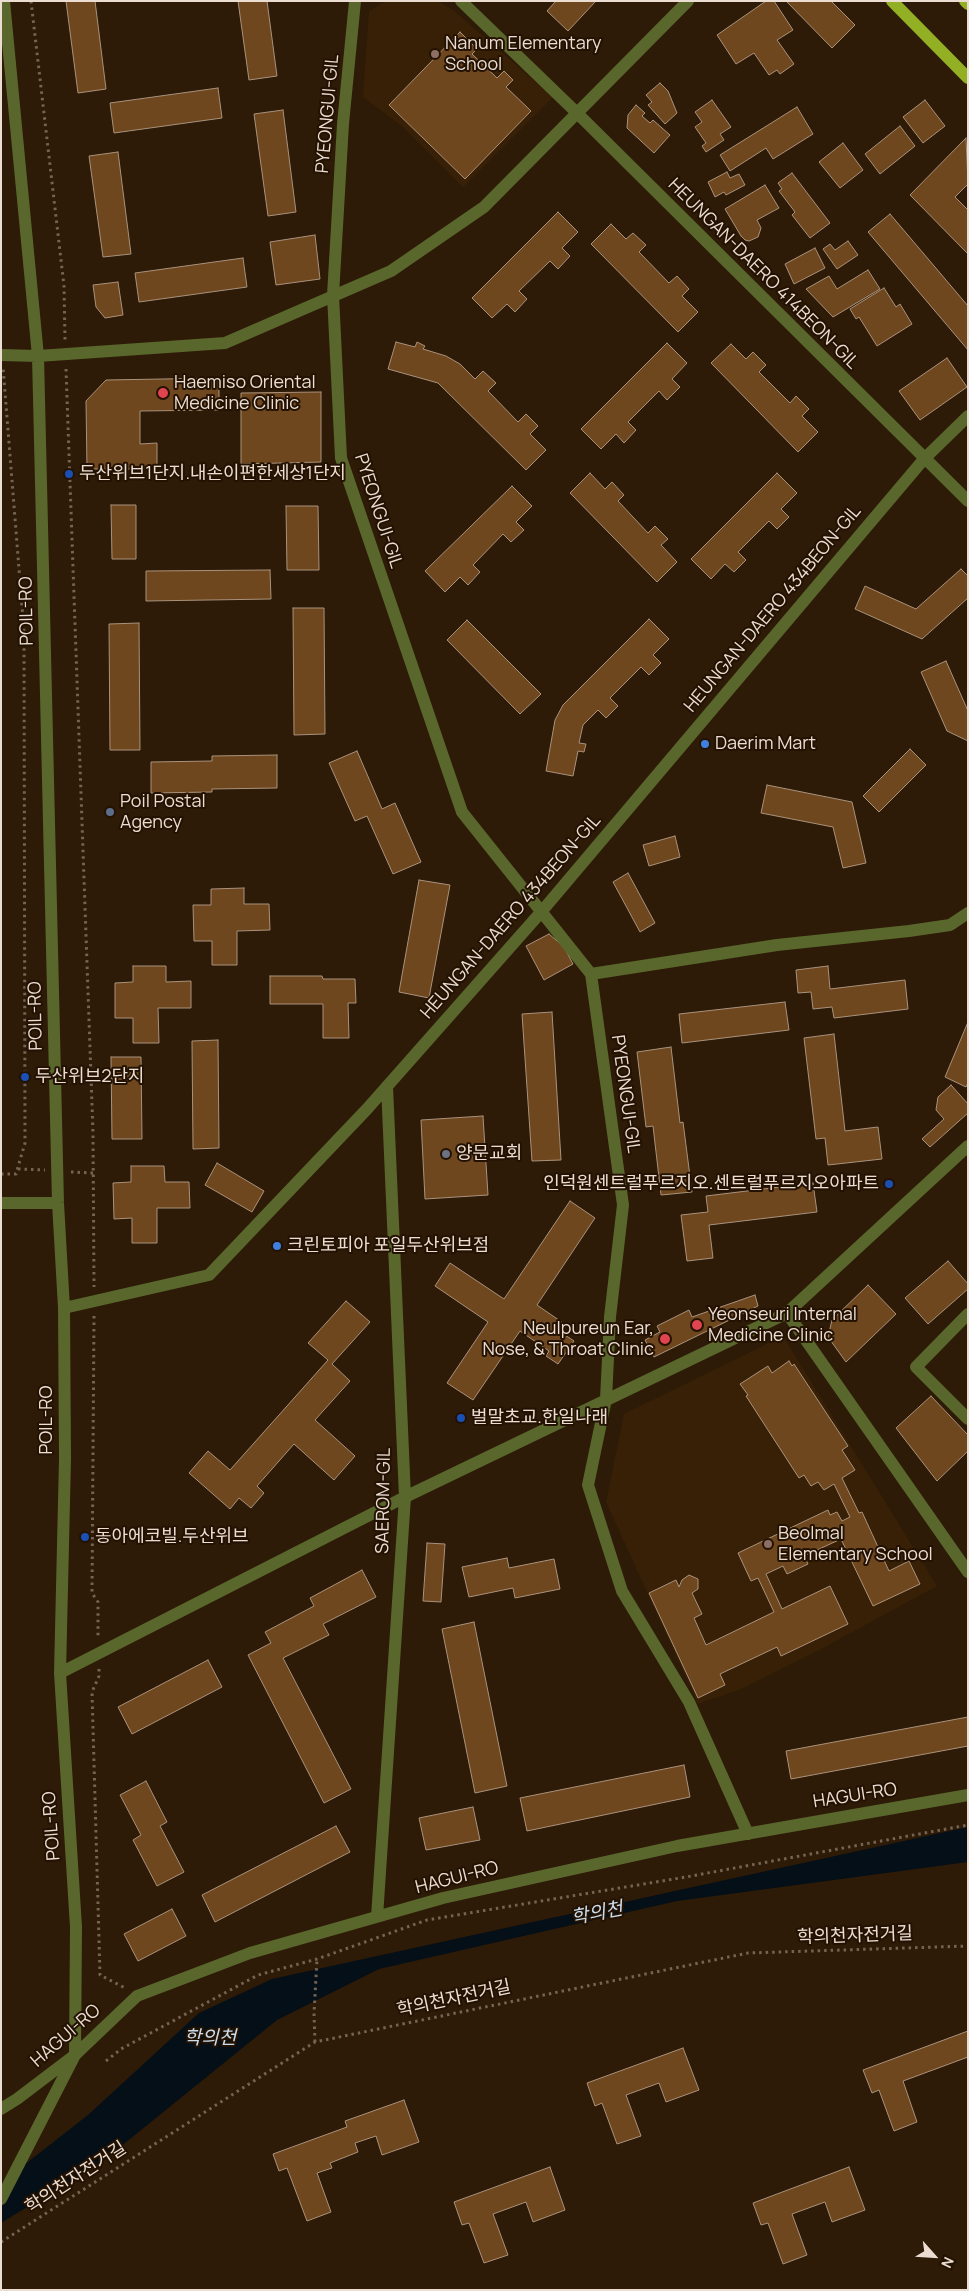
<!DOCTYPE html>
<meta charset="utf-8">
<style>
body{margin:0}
#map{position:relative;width:969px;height:2291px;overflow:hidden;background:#2d1a07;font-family:Manrope,sans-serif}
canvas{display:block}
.frame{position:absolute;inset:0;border:2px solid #ebddd2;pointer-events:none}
.north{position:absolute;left:909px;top:2231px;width:50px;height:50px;-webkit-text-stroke:4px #231101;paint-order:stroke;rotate:116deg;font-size:14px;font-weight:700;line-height:20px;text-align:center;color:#ebddd2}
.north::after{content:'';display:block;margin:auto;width:18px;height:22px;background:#ebddd2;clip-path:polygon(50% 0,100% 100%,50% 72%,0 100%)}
</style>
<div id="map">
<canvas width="969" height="2291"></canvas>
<div class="frame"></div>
<div class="north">N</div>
</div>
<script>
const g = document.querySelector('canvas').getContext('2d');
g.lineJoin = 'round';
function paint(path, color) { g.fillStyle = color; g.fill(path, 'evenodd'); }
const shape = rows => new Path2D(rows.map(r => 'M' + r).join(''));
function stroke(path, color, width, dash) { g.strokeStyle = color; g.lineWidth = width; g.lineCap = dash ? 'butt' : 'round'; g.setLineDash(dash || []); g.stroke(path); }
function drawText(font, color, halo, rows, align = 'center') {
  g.font = font + ' Manrope,"Noto Sans KR",sans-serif'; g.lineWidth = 4; g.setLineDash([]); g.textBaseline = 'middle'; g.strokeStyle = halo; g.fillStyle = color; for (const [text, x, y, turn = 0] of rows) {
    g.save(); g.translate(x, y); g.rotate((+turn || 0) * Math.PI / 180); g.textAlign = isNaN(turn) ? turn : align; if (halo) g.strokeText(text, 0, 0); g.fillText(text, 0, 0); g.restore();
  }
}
paint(shape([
 [386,1,438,1,453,10,553,97,463,187,403,127,363,97,369,11],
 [783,1336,937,1586,825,1647,741,1689,698,1704,606,1502,624,1414]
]), '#382006');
paint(shape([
 [968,1827,968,1862,677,1901,379,1969,277,2020,104,2160,1,2223,1,2183,88,2115,199,2013,272,1979]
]), '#040f18');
const building = shape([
 [66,1,95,1,106,89,78,93,66,1],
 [238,1,267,1,277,76,249,80,238,1],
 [556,1,596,1,568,31,547,11,556,1],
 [766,1,774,1,793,30,777,40,794,64,780,74,777,70,769,75,754,53,736,64,717,35,766,1],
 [786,1,831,1,855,25,832,48,786,1],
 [460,32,477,49,472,54,497,78,504,71,513,80,506,87,531,111,465,179,389,105,460,32],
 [660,83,668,91,677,113,665,124,648,105,652,102,646,95,660,83],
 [218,88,222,118,114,133,110,103,218,88],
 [712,100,731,127,720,134,724,140,706,152,702,146,706,143,695,127,702,122,695,112,712,100],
 [925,100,945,126,923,143,903,117,925,100],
 [636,105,645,113,642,116,650,123,653,120,670,135,654,153,627,128,628,115,636,105],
 [797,107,813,134,773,159,766,148,730,171,720,155,797,107],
 [283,110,296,212,268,216,254,114,283,110],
 [900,126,915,146,880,174,865,154,900,126],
 [966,138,968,184,955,197,968,210,968,254,910,195,966,138],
 [843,143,863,170,840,188,819,162,843,143],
 [118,152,131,254,103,257,89,156,118,152],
 [727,172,730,178,739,174,745,185,726,195,724,192,715,197,708,182,727,172],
 [792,173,830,223,810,238,792,215,795,212,779,191,782,189,778,183,792,173],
 [765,185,779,208,757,220,761,228,758,237,749,241,745,240,741,236,725,209,765,185],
 [558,212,578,232,562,248,570,256,558,269,550,261,519,291,527,299,515,312,507,304,492,318,472,298,558,212],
 [890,214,968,306,968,350,868,232,890,214],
 [611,224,626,239,633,233,646,245,639,252,669,283,677,276,689,289,682,296,698,312,678,332,591,244,611,224],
 [315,235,320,279,276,285,270,242,315,235],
 [848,241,858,255,837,269,823,249,830,244,835,250,848,241],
 [815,248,825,268,794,284,785,264,815,248],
 [243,258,247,287,139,302,135,273,243,258],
 [868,270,880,289,833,317,806,289,829,276,837,289,868,270],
 [118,282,123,315,105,318,96,307,93,285,118,282],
 [884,288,896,307,900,304,912,324,877,346,859,317,856,319,850,309,884,288],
 [396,342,415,347,417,342,425,346,423,349,446,356,460,364,475,379,483,371,496,383,488,391,518,422,526,414,538,426,530,434,546,450,526,470,438,383,388,369,396,342],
 [667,343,687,363,672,379,680,387,667,400,659,391,628,422,636,430,624,443,616,434,601,449,581,429,667,343],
 [731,344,746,359,753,352,766,365,759,372,790,403,796,396,809,409,802,416,818,432,798,452,711,363,731,344],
 [947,358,967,387,920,420,899,391,947,358],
 [219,378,219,410,140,411,140,444,157,443,157,469,87,469,86,401,106,380,219,378],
 [321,392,321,462,241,464,241,393,321,392],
 [590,473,605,489,612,482,624,495,618,501,648,533,655,526,668,539,661,545,677,562,657,582,570,493,590,473],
 [777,473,797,493,781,509,789,517,777,529,769,521,738,552,746,560,734,572,725,564,711,579,691,559,777,473],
 [512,486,532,506,516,522,524,530,511,542,503,534,473,565,480,572,468,585,460,577,445,592,425,571,512,486],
 [111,505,136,505,136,559,112,559,111,505],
 [286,506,318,506,319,570,287,570,286,506],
 [961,569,968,576,968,598,922,639,855,609,865,586,916,609,961,569],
 [270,570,271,599,146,601,146,571,270,570],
 [293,608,324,608,325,734,294,735,293,608],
 [649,619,669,639,653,655,661,663,649,675,641,667,610,698,618,706,606,718,598,710,583,725,579,743,586,744,584,752,578,751,573,776,546,771,555,720,563,705,649,619],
 [467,620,541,694,520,714,447,640,467,620],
 [139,623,140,750,110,750,109,624,139,623],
 [946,661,968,711,968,741,947,731,921,672,946,661],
 [910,749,926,765,879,812,863,796,910,749],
 [357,751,382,809,395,803,421,862,393,874,367,816,355,821,329,763,357,751],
 [277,755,277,788,212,789,212,792,151,793,151,762,212,761,212,756,277,755],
 [767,785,852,802,866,863,843,868,833,827,761,813,767,785],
 [675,836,680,857,649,866,643,845,675,836],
 [628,873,655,923,640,932,613,882,628,873],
 [419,880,450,885,429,998,399,992,419,880],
 [244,888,244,904,269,904,270,930,237,931,237,965,212,965,212,941,194,941,193,905,211,905,211,889,244,888],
 [549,934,564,947,573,964,544,980,526,946,549,934],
 [133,966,166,966,166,982,191,981,191,1008,158,1008,159,1043,133,1043,133,1018,115,1018,115,983,133,982,133,966],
 [828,966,830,989,905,980,908,1009,834,1018,832,1007,813,1009,811,992,798,993,796,970,828,966],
 [270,976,322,976,323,979,355,979,356,1003,348,1003,349,1038,323,1038,323,1004,270,1004,270,976],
 [785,1002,789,1030,682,1043,679,1014,785,1002],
 [552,1012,561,1160,532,1161,522,1014,552,1012],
 [968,1022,968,1083,966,1087,945,1077,968,1022],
 [834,1034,845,1131,878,1127,882,1159,828,1165,825,1138,816,1139,804,1038,834,1034],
 [218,1040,219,1148,193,1149,192,1041,218,1040],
 [671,1047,680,1123,683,1122,692,1192,661,1195,653,1126,646,1127,637,1052,671,1047],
 [111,1057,141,1057,142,1139,112,1139,111,1057],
 [951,1085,968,1104,968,1113,930,1147,922,1139,944,1119,936,1110,938,1097,951,1085],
 [483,1116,488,1195,425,1199,421,1120,483,1116],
 [217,1163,264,1191,252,1212,205,1185,217,1163],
 [131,1166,164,1166,165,1182,189,1182,190,1208,157,1208,157,1243,132,1243,132,1218,114,1219,113,1183,131,1182,131,1166],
 [813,1183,817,1212,709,1225,713,1258,687,1261,681,1215,708,1212,706,1196,813,1183],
 [570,1201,595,1218,537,1305,566,1325,562,1333,574,1341,558,1364,546,1356,549,1351,520,1331,473,1400,447,1383,488,1322,435,1286,450,1263,504,1299,570,1201],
 [948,1261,968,1284,968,1289,928,1324,905,1298,948,1261],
 [868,1285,896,1314,846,1362,828,1337,832,1320,868,1285],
 [755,1295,758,1306,654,1357,645,1340,660,1332,657,1326,689,1310,692,1317,755,1295],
 [346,1301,370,1322,332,1364,350,1381,315,1420,355,1456,334,1480,294,1444,257,1486,264,1493,251,1508,239,1498,230,1509,189,1473,208,1451,230,1470,328,1360,308,1343,346,1301],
 [789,1361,792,1366,794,1364,848,1446,842,1450,855,1470,842,1478,859,1513,862,1512,889,1571,909,1561,920,1584,873,1606,841,1539,804,1556,808,1564,787,1574,783,1566,766,1574,782,1609,830,1586,848,1624,781,1656,777,1647,720,1674,725,1685,698,1698,649,1593,676,1580,679,1587,682,1580,689,1575,698,1579,698,1589,692,1593,702,1614,694,1618,706,1645,774,1612,758,1578,751,1581,738,1553,828,1510,830,1515,837,1512,842,1521,850,1517,834,1484,824,1490,818,1482,811,1486,804,1475,799,1478,746,1396,748,1395,740,1384,768,1366,772,1373,789,1361],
 [931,1396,968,1435,968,1451,937,1481,896,1428,931,1396],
 [427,1543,445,1544,441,1602,423,1601,427,1543],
 [507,1558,509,1568,554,1559,560,1589,515,1598,513,1588,469,1597,462,1567,507,1558],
 [362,1570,376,1597,323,1624,329,1635,283,1658,351,1789,324,1803,248,1655,271,1643,265,1632,314,1606,310,1598,362,1570],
 [474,1622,507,1786,475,1793,442,1629,474,1622],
 [208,1660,222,1687,132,1734,118,1707,208,1660],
 [968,1717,968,1746,791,1779,786,1751,968,1717],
 [684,1765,690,1797,527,1831,520,1798,684,1765],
 [146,1781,167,1822,160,1826,184,1872,157,1886,133,1840,141,1835,120,1795,146,1781],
 [473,1807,480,1840,426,1850,419,1818,473,1807],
 [336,1826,350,1852,215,1922,202,1895,336,1826],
 [172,1909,186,1936,138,1961,124,1934,172,1909],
 [968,2031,968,2057,903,2081,917,2122,894,2131,879,2090,872,2093,863,2070,968,2031],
 [683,2048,699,2090,666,2102,659,2083,626,2095,641,2136,617,2144,602,2103,595,2106,587,2083,683,2048],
 [404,2100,419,2142,382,2155,376,2136,355,2143,358,2152,330,2163,332,2168,317,2173,331,2212,307,2221,287,2168,279,2171,273,2154,347,2127,345,2121,404,2100],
 [550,2167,565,2210,533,2222,526,2202,493,2214,508,2255,484,2263,469,2223,462,2225,454,2202,550,2167],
 [849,2167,865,2210,832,2222,825,2202,792,2214,807,2255,783,2264,768,2223,761,2225,753,2203,849,2167]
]);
paint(building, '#6e471f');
stroke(building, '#aa927c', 1);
stroke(shape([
 [31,1,64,286,65,340],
 [66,369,93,1133,94,1287],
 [18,1169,45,1170],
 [71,1172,93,1173],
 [1,1174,16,1174,25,1143,24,632,3,367],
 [94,1316,92,1593,98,1602,98,1638],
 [99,1669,99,1676,92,1692,100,1975,125,1988],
 [315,2042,314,2014,317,1959],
 [106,2061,121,2049,258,1975,317,1959,427,1920,686,1877,968,1825],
 [1,2242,315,2042,748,1953,968,1946]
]), '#756454', 3, [2.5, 4]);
stroke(shape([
 [355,1,343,124,333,295,341,458,462,812,591,974,623,1205,610,1317,606,1399,588,1485,622,1591,689,1702,748,1834],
 [461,1,577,113,968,501],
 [1,355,38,356,225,343,391,271,484,207,688,1],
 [591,974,777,945,909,931,950,925,968,913],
 [1,1203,58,1203],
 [64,1308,209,1275,367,1109,542,911,924,459,968,416],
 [787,1313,968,1572],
 [968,1314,916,1367,968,1419],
 [60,1673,405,1497,787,1313,968,1146],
 [377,1917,405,1497,387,1086],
 [1,2109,17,2099,75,2055,137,1996,250,1953,443,1898,677,1846,968,1795],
 [1,2199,75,2055,76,1927,60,1673,65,1459,64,1308,58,1203,38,356,4,1]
]), '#59672c', 12);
stroke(shape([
 [892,1,968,78],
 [965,1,968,4]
]), '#93af23', 12);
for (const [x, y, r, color] of [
 [435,54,5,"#8d6e63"],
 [163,393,6,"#e0444e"],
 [69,474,5,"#1a4fb4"],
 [705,744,5,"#3f7fe0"],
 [110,812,5,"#5c6f8a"],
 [25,1077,5,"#1a4fb4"],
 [446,1154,5,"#6b7280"],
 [889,1184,5,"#1a4fb4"],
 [277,1246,5,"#3f7fe0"],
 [697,1325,6,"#e0444e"],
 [665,1339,6,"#e0444e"],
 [461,1418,5,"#1a4fb4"],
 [85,1537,5,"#1a4fb4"],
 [768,1544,5,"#8d6e63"]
]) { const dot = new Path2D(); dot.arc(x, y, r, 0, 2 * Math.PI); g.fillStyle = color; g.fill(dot); stroke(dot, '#231101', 2); }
drawText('18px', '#ebddd2', '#231101', [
 ["Nanum Elementary",445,44],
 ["School",445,65],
 ["Haemiso Oriental",174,383],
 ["Medicine Clinic",174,404],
 ["두산위브1단지.내손이편한세상1단지",79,474],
 ["Daerim Mart",715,744],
 ["Poil Postal",120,802],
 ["Agency",120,823],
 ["두산위브2단지",35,1077],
 ["양문교회",456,1154],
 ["인덕원센트럴푸르지오.센트럴푸르지오아파트",879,1184,"right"],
 ["크린토피아 포일두산위브점",287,1246],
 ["Yeonseuri Internal",708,1315],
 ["Medicine Clinic",708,1336],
 ["Neulpureun Ear,",654,1329,"right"],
 ["Nose, & Throat Clinic",654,1350,"right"],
 ["벌말초교.한일나래",471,1418],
 ["Beolmal",778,1534],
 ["Elementary School",778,1555],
 ["동아에코빌.두산위브",95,1537]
], 'left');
drawText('18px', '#ebddd2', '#231101', [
 ["PYEONGUI-GIL",328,114,-85],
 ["HEUNGAN-DAERO 414BEON-GIL",763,274,45],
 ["PYEONGUI-GIL",378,511,72],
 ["HEUNGAN-DAERO 434BEON-GIL",773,609,-50],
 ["POIL-RO",27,611,-91],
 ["HEUNGAN-DAERO 434BEON-GIL",511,917,-49],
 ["POIL-RO",36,1016,-91],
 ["PYEONGUI-GIL",625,1094,82],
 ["POIL-RO",47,1420,-90],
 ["SAEROM-GIL",384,1501,-89],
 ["HAGUI-RO",855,1796,-9],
 ["POIL-RO",52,1826,-94],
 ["HAGUI-RO",457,1878,-14],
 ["학의천자전거길",855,1936,-2],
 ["학의천자전거길",454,1999,-12],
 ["HAGUI-RO",66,2036,-41],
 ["학의천자전거길",76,2178,-33]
]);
drawText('italic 19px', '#c9dded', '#231101', [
 ["학의천",597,1914,-11],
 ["학의천",210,2039]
]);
</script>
